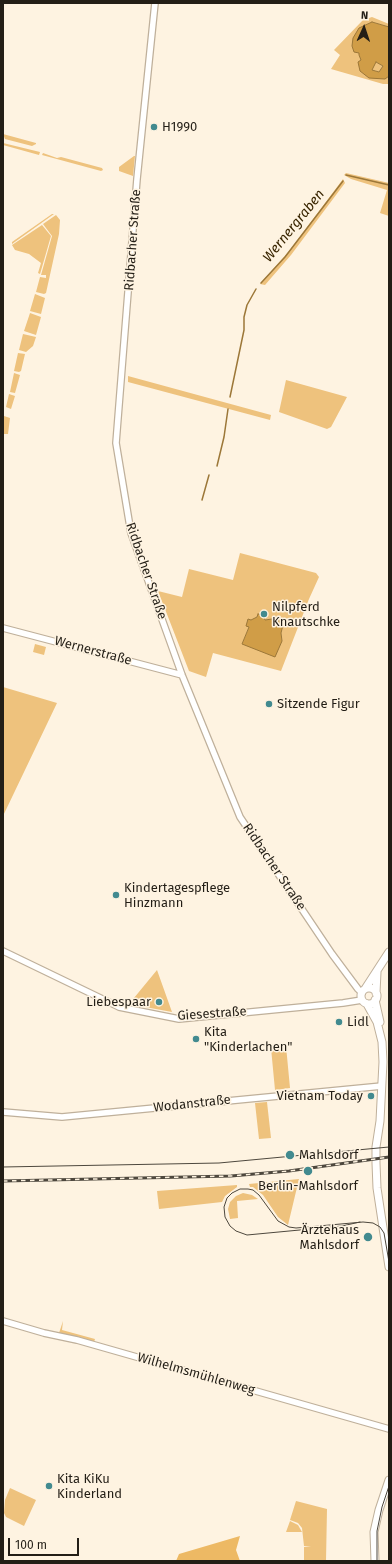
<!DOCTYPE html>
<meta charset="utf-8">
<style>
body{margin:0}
#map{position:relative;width:392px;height:1564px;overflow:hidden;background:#fef3e1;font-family:"Fira Sans",sans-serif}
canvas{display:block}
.frame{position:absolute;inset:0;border:4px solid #231e16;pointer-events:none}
.north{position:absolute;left:344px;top:8px;width:40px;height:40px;-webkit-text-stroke:3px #fef3e1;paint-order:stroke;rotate:3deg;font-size:11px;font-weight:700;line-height:16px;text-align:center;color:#231e16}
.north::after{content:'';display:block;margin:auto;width:14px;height:18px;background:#231e16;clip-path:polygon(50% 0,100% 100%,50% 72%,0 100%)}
.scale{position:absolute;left:8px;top:1538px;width:71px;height:18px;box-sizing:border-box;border:2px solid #231e16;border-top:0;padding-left:5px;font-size:12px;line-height:14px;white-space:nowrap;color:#231e16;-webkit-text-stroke:3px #fef3e1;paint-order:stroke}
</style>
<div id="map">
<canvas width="392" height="1564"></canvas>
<div class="frame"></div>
<div class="north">N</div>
<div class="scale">100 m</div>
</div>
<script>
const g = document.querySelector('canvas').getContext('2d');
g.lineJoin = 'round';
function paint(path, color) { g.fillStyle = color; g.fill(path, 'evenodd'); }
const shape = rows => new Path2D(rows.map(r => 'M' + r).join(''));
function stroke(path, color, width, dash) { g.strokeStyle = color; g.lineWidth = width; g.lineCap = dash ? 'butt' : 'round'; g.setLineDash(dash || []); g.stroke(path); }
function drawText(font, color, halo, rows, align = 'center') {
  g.font = font + ' "Fira Sans",sans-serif'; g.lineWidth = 3; g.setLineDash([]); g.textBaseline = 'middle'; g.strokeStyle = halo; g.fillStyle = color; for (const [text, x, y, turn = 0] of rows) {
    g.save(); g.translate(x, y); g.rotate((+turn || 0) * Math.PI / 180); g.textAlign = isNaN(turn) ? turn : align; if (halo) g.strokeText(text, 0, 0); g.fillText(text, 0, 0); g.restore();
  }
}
paint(shape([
 [372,17,389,24,389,27,372,22,366,56,383,66,379,72,373,70,388,77,389,76,389,84,383,84,331,69,340,55,334,50,363,20],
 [3,134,36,143,36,144,32,146,5,139],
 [3,143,40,152,39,155,3,145],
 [43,153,57,158,61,157,102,168,103,170,101,171,42,155],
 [134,156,135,156,133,176,119,171,119,167],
 [346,173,389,183,389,216,380,213,387,190,351,179,344,175],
 [343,179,345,183,291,255,265,285,260,284,290,250],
 [52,214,54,214,12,244,12,242],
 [56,215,60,220,59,234,46,293,44,294,36,292,40,277,46,278,46,275,41,275,52,236,43,224],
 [42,225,51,236,40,274,38,273,41,263,29,254,15,250,12,245],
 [35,294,45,298,41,314,30,311],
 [30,313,41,317,36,335,24,331],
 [23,334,36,337,33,346,26,352,19,350],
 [18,353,25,354,21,371,19,372,14,371],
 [14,373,20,375,15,393,10,392],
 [128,376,271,415,270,420,128,382],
 [286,380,347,397,331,427,327,429,279,412],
 [9,394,15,396,11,409,6,407],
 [4,416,10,418,8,434,3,434],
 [240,553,316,573,319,577,309,599,281,671,213,653,206,677,189,671,158,591,182,597,189,569,233,580],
 [258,614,265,620,272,619,275,616,283,625,281,633,282,641,242,644,249,627,248,619,251,621,257,617],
 [35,644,46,647,44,655,33,652],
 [3,687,57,703,3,816],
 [157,970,172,1012,129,1004],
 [286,1046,290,1088,275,1090,271,1048],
 [267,1102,271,1138,259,1139,255,1103],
 [299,1179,288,1225,278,1217,263,1195,253,1187,250,1187,249,1184],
 [237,1185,237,1187,225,1196,222,1202,159,1209,157,1191],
 [243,1193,252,1195,258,1199,237,1201,238,1218,230,1219,228,1209,230,1202,236,1196],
 [63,1321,62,1330,95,1339,94,1342,59,1333],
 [10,1488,36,1500,24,1526,6,1517,4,1513,5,1500],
 [296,1501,327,1509,326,1561,304,1561,304,1547,311,1546,304,1546,302,1528,298,1523,290,1520],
 [290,1521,298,1525,302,1532,286,1532]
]), '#eec27d');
paint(shape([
 [240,1536,236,1550,240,1561,176,1561,179,1554]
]), '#edb964');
const water = shape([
 [372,22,389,27,389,76,385,79,369,78,360,71,358,62,361,60,359,55,359,53,354,52,352,46,353,38,359,28,372,22],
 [376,62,383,66,379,72,372,70,376,62],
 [258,614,263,615,265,620,272,619,275,616,283,625,281,633,282,641,275,657,242,644,249,627,246,626,248,619,251,620,257,617,258,614]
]);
paint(water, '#d09d47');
stroke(water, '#9c7738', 1);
stroke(shape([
 [346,175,389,185],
 [261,283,285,257,343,181],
 [230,397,244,330,244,317,247,305,256,289],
 [217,466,224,437,228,409],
 [202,500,209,475]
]), '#9c7738', 1.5);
const minor = shape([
 [155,3,137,179,116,443,131,533,182,675,240,817,332,954,358,989,362,993],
 [3,628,182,675],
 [3,951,119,1007,179,1019,343,1003,362,1000],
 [3,1112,62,1117,382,1086],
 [3,1321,44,1333,77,1340,389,1429]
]);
const major = shape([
 '361 996a8 8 0 1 1 16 0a8 8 0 1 1-16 0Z',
 [365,989,389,952],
 [376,993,377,972],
 [375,1000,380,1022],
 [367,1004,377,1022,382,1042,383,1062,380,1121,376,1147,376,1163,377,1188,389,1267],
 [375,1561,374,1532,379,1510,389,1480]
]);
stroke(minor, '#bfb09b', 8);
stroke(major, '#bfb09b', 9);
stroke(minor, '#fff', 5.5);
stroke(major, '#fff', 7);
stroke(shape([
 [3,1167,219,1163,389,1147],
 [360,1222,342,1226,247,1235,236,1231,230,1226,225,1217,224,1207,227,1198,232,1193,240,1189,248,1189,253,1190,259,1195,278,1221,289,1227,296,1228,363,1222,373,1223,380,1227,384,1233,389,1262],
 [377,1561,377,1531,382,1507,389,1486]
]), '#4d473d', 1);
const rail = shape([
 [3,1181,231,1176,289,1171,389,1157]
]);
stroke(rail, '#4d473d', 3);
stroke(rail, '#fef3e1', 1.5, [4.5]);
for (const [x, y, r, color] of [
 [154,127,4,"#428a8f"],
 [264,614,4,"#428a8f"],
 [269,704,4,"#428a8f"],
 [116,895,4,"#428a8f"],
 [159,1002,4,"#428a8f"],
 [339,1022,4,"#428a8f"],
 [196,1039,4,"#428a8f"],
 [371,1096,4,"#428a8f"],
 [290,1155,5,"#428a8f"],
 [308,1171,5,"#428a8f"],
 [368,1237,5,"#428a8f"],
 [49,1486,4,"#428a8f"]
]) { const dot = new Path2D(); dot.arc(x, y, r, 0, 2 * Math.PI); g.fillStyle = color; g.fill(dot); stroke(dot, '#fef3e1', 1.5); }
drawText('13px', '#231e16', '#fef3e1', [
 ["H1990",162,127],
 ["Nilpferd",272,607],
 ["Knautschke",272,622],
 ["Sitzende Figur",277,704],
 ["Kindertagespflege",124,888],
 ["Hinzmann",124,903],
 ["Liebespaar",151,1002,"right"],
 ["Lidl",347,1022],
 ["Kita",204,1032],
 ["\"Kinderlachen\"",204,1047],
 ["Vietnam Today",363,1096,"right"],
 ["Mahlsdorf",299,1155],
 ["Berlin-Mahlsdorf",308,1186,"center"],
 ["Ärztehaus",359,1230,"right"],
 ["Mahlsdorf",359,1245,"right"],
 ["Kita KiKu",57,1479],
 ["Kinderland",57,1494]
], 'left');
drawText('13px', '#231e16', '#fef3e1', [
 ["Ridbacher Straße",133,240,-86],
 ["Ridbacher Straße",146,571,71],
 ["Wernerstraße",93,651,15],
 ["Ridbacher Straße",274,867,56],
 ["Giesestraße",212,1014,-4],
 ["Wodanstraße",192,1104,-6],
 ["Wilhelmsmühlenweg",196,1374,16]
]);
drawText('italic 14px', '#392500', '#fef3e1', [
 ["Wernergraben",294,226,-51]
]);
</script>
